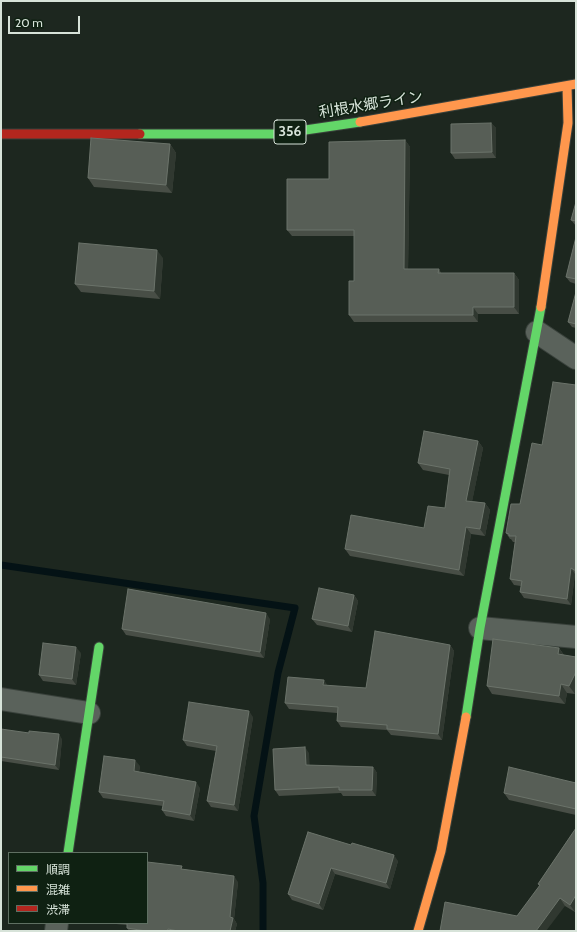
<!DOCTYPE html>
<meta charset="utf-8">
<style>
body{margin:0}
#map{position:relative;width:577px;height:932px;overflow:hidden;background:#1d271f;font-family:Cabin,"Noto Sans JP",sans-serif}
canvas{display:block}
.frame{position:absolute;inset:0;border:2px solid #d7e3d9;pointer-events:none}
.legend{position:absolute;left:8px;top:852px;width:140px;height:72px;box-sizing:border-box;background:#0f2112;border:1px solid #5f6f62;margin:0;padding:5px 7px;list-style:none;font-size:12px;color:#d7e3d9}
.legend li{display:flex;align-items:center;gap:8px;height:20px}
.legend b{width:20px;border:1px solid #5f6f62}
.scale{position:absolute;left:8px;top:16px;width:72px;height:18px;box-sizing:border-box;border:2px solid #d7e3d9;border-top:0;padding-left:5px;font-size:12px;line-height:14px;white-space:nowrap;color:#d7e3d9;-webkit-text-stroke:3px #0f2112;paint-order:stroke}
</style>
<div id="map">
<canvas width="577" height="932"></canvas>
<div class="frame"></div>
<ul class="legend">
<li><b style="height:5px;background:#63d668"></b>順調</li>
<li><b style="height:5px;background:#ff974d"></b>混雑</li>
<li><b style="height:5px;background:#b3261e"></b>渋滞</li>
</ul>
<div class="scale">20 m</div>
</div>
<script>
const g = document.querySelector('canvas').getContext('2d');
g.lineJoin = 'round';
const shape = rows => new Path2D(rows.map(r => 'M' + r).join(''));
function stroke(path, color, width, dash) { g.strokeStyle = color; g.lineWidth = width; g.lineCap = dash ? 'butt' : 'round'; g.setLineDash(dash || []); g.stroke(path); }
function paint(path, color) { g.fillStyle = color; g.fill(path, 'evenodd'); }
function drawText(font, color, halo, rows, align = 'center') {
  g.font = font + ' Cabin,"Noto Sans JP",sans-serif'; g.lineWidth = 3; g.setLineDash([]); g.textBaseline = 'middle'; g.strokeStyle = halo; g.fillStyle = color; for (const [text, x, y, turn = 0] of rows) {
    g.save(); g.translate(x, y); g.rotate((+turn || 0) * Math.PI / 180); g.textAlign = isNaN(turn) ? turn : align; if (halo) g.strokeText(text, 0, 0); g.fillText(text, 0, 0); g.restore();
  }
}
stroke(shape([
 [1,565,295,608,278,673,254,816,263,883,263,931]
]), '#041215', 7);
const street = shape([
 [537,332,576,358],
 [480,628,576,637],
 [1,699,89,713],
 [56,931,57,923]
]);
const fast = shape([
 [140,134,278,134,360,122],
 [466,717,480,628,541,307],
 [68,853,99,647]
]);
const slow = shape([
 [360,122,576,84],
 [541,307,568,123,567,86],
 [418,931,441,851,466,717]
]);
const jam = shape([
 [1,134,140,134]
]);
stroke(street, '#39413b', 24);
stroke(fast, '#39413b', 11);
stroke(slow, '#39413b', 11);
stroke(jam, '#39413b', 11);
stroke(street, '#5a625b', 22);
stroke(fast, '#63d668', 9);
stroke(slow, '#ff974d', 9);
stroke(jam, '#b3261e', 9);
paint(shape([
 [491,123,496,128,496,158,455,159,451,153],
 [405,140,410,147,408,269,439,269,441,273,514,273,519,280,519,314,478,314,478,322,354,322,349,315,354,281,354,236,292,236,287,230,329,179],
 [170,144,176,153,172,193,94,187,88,178],
 [576,202,576,226,571,220],
 [576,237,576,284,570,282,566,277],
 [163,258,160,299,81,292,75,284],
 [576,292,576,328,572,327,568,322],
 [576,385,576,575,575,574,571,605,524,598,520,592,521,586,514,585,510,579,515,542,513,542,511,539,510,539,506,533,520,504,542,445],
 [478,441,483,448,472,501,485,503,490,510,485,536,471,534,464,576,350,556,345,549,424,528,445,508,449,475,423,470,418,463],
 [354,595,358,601,352,632,317,625,312,619],
 [270,619,264,658,126,635,122,629],
 [450,645,454,651,442,740,391,735,387,730,341,727,337,721,337,713,289,709,285,703,327,686,366,688],
 [559,648,564,655,575,694,567,693,565,704,492,694,487,686],
 [81,653,76,685,43,681,39,675],
 [253,717,238,811,211,807,207,801,216,751,187,746,183,740],
 [1,729,62,739,59,770,1,761],
 [309,753,309,765,373,767,377,773,376,796,343,796,341,793,279,796,275,790],
 [140,766,139,772,200,788,194,821,166,816,162,810,163,806,103,798,99,792],
 [576,783,576,815,509,800,504,793],
 [576,828,576,910,575,912,565,906,517,916,540,886,538,884],
 [308,832,398,861,390,889,335,874,323,910,292,900,288,894],
 [184,870,238,882,234,919,237,924,235,931,129,931,127,928,127,925,105,923,147,923]
]), '#484e46');
paint(shape([
 [491,123,496,128,496,158,492,152],
 [405,140,410,147,408,275,404,269],
 [170,144,176,153,172,193,166,185],
 [157,250,163,258,160,299,154,291],
 [514,273,519,280,519,314,514,307],
 [473,307,478,314,478,322,473,315],
 [478,441,483,448,471,507,466,501],
 [485,503,490,510,485,536,480,529],
 [466,527,471,534,464,576,459,570],
 [571,568,575,574,571,605,567,599],
 [354,595,358,601,352,632,348,626],
 [266,613,270,619,264,658,260,652],
 [450,645,454,651,442,740,438,734],
 [76,647,81,653,76,685,72,679],
 [559,648,565,657,558,654],
 [576,672,576,692,575,694,569,686],
 [324,680,328,686,323,685],
 [561,684,567,693,565,704,559,696],
 [249,711,253,717,238,811,234,805],
 [59,734,62,739,59,770,55,765],
 [305,747,309,753,310,770,306,765],
 [135,760,140,766,138,777,134,771],
 [373,767,377,773,376,796,372,790],
 [196,782,200,788,194,821,190,815],
 [394,855,398,861,390,889,386,883],
 [331,868,335,874,323,910,319,904],
 [234,876,238,882,234,919,237,924,235,931,230,931,230,917],
 [576,895,576,910,575,912,570,905],
 [560,898,565,906,546,931,536,931]
]), '#303830');
const building = shape([
 [491,123,492,152,451,153,451,124,491,123],
 [91,138,170,144,166,185,88,178,91,138],
 [405,140,404,269,439,269,438,273,514,273,514,307,473,307,473,315,349,315,349,281,354,281,354,230,287,230,287,179,329,179,329,142,405,140],
 [576,202,576,221,571,220,576,202],
 [576,237,576,279,566,277,576,237],
 [79,243,157,250,154,291,75,284,79,243],
 [576,292,576,324,568,322,576,292],
 [553,382,576,385,576,571,571,568,567,599,520,592,522,581,510,579,516,536,509,536,509,534,506,533,511,504,520,504,532,443,542,445,553,382],
 [424,431,478,441,466,501,485,503,480,529,466,527,459,570,345,549,351,515,424,528,428,506,445,508,450,469,418,463,424,431],
 [319,588,354,595,348,626,312,619,319,588],
 [128,589,266,613,260,652,122,629,128,589],
 [375,631,450,645,438,734,387,729,387,725,337,721,338,707,285,703,288,677,324,680,323,685,366,688,375,631],
 [493,639,559,648,558,654,576,657,576,672,569,686,561,684,559,696,487,686,493,639],
 [43,643,76,647,72,679,39,675,43,643],
 [189,702,249,711,234,805,207,801,217,746,183,740,189,702],
 [1,729,29,733,29,731,59,734,55,765,1,757,1,729],
 [305,747,306,765,373,767,372,790,339,790,339,787,275,790,273,749,305,747],
 [104,756,135,760,134,771,196,782,190,815,162,810,164,801,99,792,104,756],
 [509,767,576,783,576,809,504,793,509,767],
 [576,828,576,895,570,905,560,898,536,931,537,931,440,931,445,902,517,916,540,885,538,884,576,828],
 [308,832,351,845,352,843,394,855,386,883,331,868,319,904,288,894,308,832],
 [147,862,182,866,181,869,234,876,230,917,233,918,230,931,178,931,168,929,167,931,146,931,127,928,127,923,147,923,147,862]
]);
paint(building, '#575e56');
stroke(building, '#6b736a', 1);
for (const [x, y, w] of [
 [290,132,32]
]) { const box = new Path2D(); box.roundRect(x - w / 2, y - 12, w, 24, 3); g.fillStyle = '#0f2112'; g.fill(box); stroke(box, '#d7e3d9', 1); }
drawText('bold 14px', '#d7e3d9', null, [
 ["356",290,132]
]);
drawText('15px', '#d7e3d9', '#0f2112', [
 ["利根水郷ライン",371,105,-9]
]);
</script>
